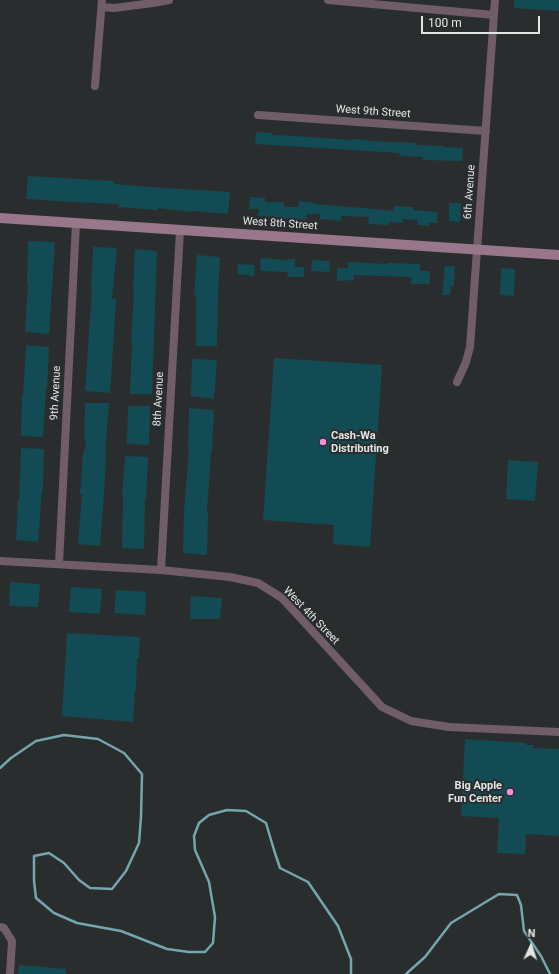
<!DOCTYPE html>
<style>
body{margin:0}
#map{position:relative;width:559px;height:974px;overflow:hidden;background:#2a2d2e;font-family:Roboto,sans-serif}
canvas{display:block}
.north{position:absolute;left:511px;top:926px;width:40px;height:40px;-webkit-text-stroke:3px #2a2d2e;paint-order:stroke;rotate:3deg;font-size:11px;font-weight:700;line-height:16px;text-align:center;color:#e3e5e5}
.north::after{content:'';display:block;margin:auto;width:14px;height:18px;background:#e3e5e5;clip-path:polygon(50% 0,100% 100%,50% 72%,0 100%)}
.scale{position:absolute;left:421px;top:16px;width:119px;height:18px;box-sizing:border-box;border:2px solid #e3e5e5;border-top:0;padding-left:5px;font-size:12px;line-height:14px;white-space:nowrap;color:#e3e5e5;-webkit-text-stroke:3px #2a2d2e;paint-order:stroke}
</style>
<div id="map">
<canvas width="559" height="974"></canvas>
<div class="north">N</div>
<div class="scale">100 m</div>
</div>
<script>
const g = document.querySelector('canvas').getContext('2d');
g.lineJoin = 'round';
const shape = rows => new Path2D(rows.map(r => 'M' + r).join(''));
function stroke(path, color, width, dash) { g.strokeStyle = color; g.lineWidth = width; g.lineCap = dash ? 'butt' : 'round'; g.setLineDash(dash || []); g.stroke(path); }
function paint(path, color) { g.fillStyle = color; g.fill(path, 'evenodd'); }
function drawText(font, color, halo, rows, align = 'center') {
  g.font = font + ' Roboto,sans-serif'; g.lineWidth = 4; g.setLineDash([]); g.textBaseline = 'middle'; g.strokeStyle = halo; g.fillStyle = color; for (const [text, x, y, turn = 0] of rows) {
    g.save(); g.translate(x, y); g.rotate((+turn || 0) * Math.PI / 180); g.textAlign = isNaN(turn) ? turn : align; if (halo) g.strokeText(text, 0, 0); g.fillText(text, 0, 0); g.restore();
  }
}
stroke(shape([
 [0,768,11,758,36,741,64,735,98,739,124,753,142,774,141,817,139,843,126,871,112,889,90,888,79,880,64,863,49,853,34,856,34,881,36,898,54,913,77,923,121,931,167,949,189,952,205,952,213,943,215,917,209,882,195,850,194,836,199,823,209,815,227,810,246,811,266,823,274,850,280,868,308,882,338,926,351,959,351,974],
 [406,974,425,957,451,923,499,894,517,895,521,905,524,931,541,956,550,974]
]), '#74a6ae', 2.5);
paint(shape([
 [514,0,559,0,559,11,514,8],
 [256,132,272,133,272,135,295,136,323,138,352,140,352,139,369,140,369,141,417,143,417,145,443,146,443,147,463,148,462,161,423,160,423,157,399,156,400,153,255,144],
 [28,176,114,181,114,184,165,188,230,192,228,214,192,211,192,212,158,208,158,210,118,207,119,204,71,202,26,199],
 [250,197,265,198,265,202,284,202,284,207,299,207,299,201,315,203,315,204,347,207,365,208,364,208,393,211,394,206,413,207,413,210,438,212,437,223,429,223,429,226,417,225,418,220,403,219,402,223,389,222,389,225,368,224,369,217,341,216,341,221,320,219,320,214,307,214,306,220,292,218,292,219,273,218,273,217,258,216,259,209,249,209],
 [449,203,461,203,460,222,449,221],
 [28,241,55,242,49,334,25,332,28,284,27,284],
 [93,247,117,248,112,299,116,299,110,393,85,391,92,289,91,289],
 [135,249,157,251,152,394,130,394,132,343,131,342,134,290,133,290],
 [197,255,220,257,218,295,217,346,196,346,196,295,194,295],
 [261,258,288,260,288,259,295,259,295,267,304,267,304,277,287,277,288,272,260,271],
 [312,260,330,261,329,272,311,271],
 [347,262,387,264,387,263,420,264,420,271,430,271,430,284,411,284,412,277,380,276,354,275,354,280,337,281,337,268,348,268],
 [238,264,255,265,254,276,237,274],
 [445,266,455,266,454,286,451,286,450,295,442,295],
 [501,268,515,269,514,296,500,295],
 [26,345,49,347,47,389,46,389,43,437,21,436,22,396,23,396],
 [274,358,382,365,370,547,333,544,334,525,263,520],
 [192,359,217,360,214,399,191,396],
 [85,403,109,403,105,454,106,454,104,494,100,546,78,544,82,494,80,494,83,452,84,452,84,450,85,450,86,439,84,439],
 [128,406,150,406,149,445,127,444],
 [189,408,214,410,212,451,211,451,207,512,208,512,207,555,183,553,184,511,189,449,188,449],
 [21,448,44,449,43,490,42,490,38,542,16,540,18,500,19,500],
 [125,456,148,457,146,499,145,498,144,549,122,548,123,497,122,497],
 [508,460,538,462,535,501,506,499],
 [10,582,40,584,38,607,9,606],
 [71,587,102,589,100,614,69,612],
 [116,590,146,592,145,615,114,613],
 [191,596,222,598,220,619,190,619],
 [67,633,140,637,139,658,137,658,136,690,135,690,133,722,62,716],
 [465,739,526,743,526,745,534,745,534,748,559,749,559,836,526,834,525,854,497,853,499,818,461,816],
 [19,965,66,969,66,974,18,974]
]), '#134b54');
stroke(shape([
 [328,0,494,15],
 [102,7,114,8,153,3,169,0],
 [95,86,102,0],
 [258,115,486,131],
 [457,382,466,362,470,347,495,0],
 [0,561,161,570,230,577,258,583,282,598,382,707,411,721,449,727,559,732],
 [59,564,76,223],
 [161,570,180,230],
 [0,927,4,928,12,941,10,974]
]), '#715d69', 8);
stroke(shape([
 [0,218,559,255]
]), '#98778b', 10);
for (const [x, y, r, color] of [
 [323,442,4,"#f591d3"],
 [510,792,4,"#f591d3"]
]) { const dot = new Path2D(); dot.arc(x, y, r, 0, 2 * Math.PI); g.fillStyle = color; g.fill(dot); stroke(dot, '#2a2d2e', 1.5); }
drawText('11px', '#e3e5e5', '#2a2d2e', [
 ["West 9th Street",373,112,4],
 ["6th Avenue",470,192,-86],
 ["West 8th Street",280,224,4],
 ["9th Avenue",56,393,-87],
 ["8th Avenue",159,399,-87],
 ["West 4th Street",311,616,46]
]);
drawText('bold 11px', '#e3e5e5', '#2a2d2e', [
 ["Cash-Wa",331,436],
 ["Distributing",331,449],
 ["Big Apple",502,786,"right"],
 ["Fun Center",502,799,"right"]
], 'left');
</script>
